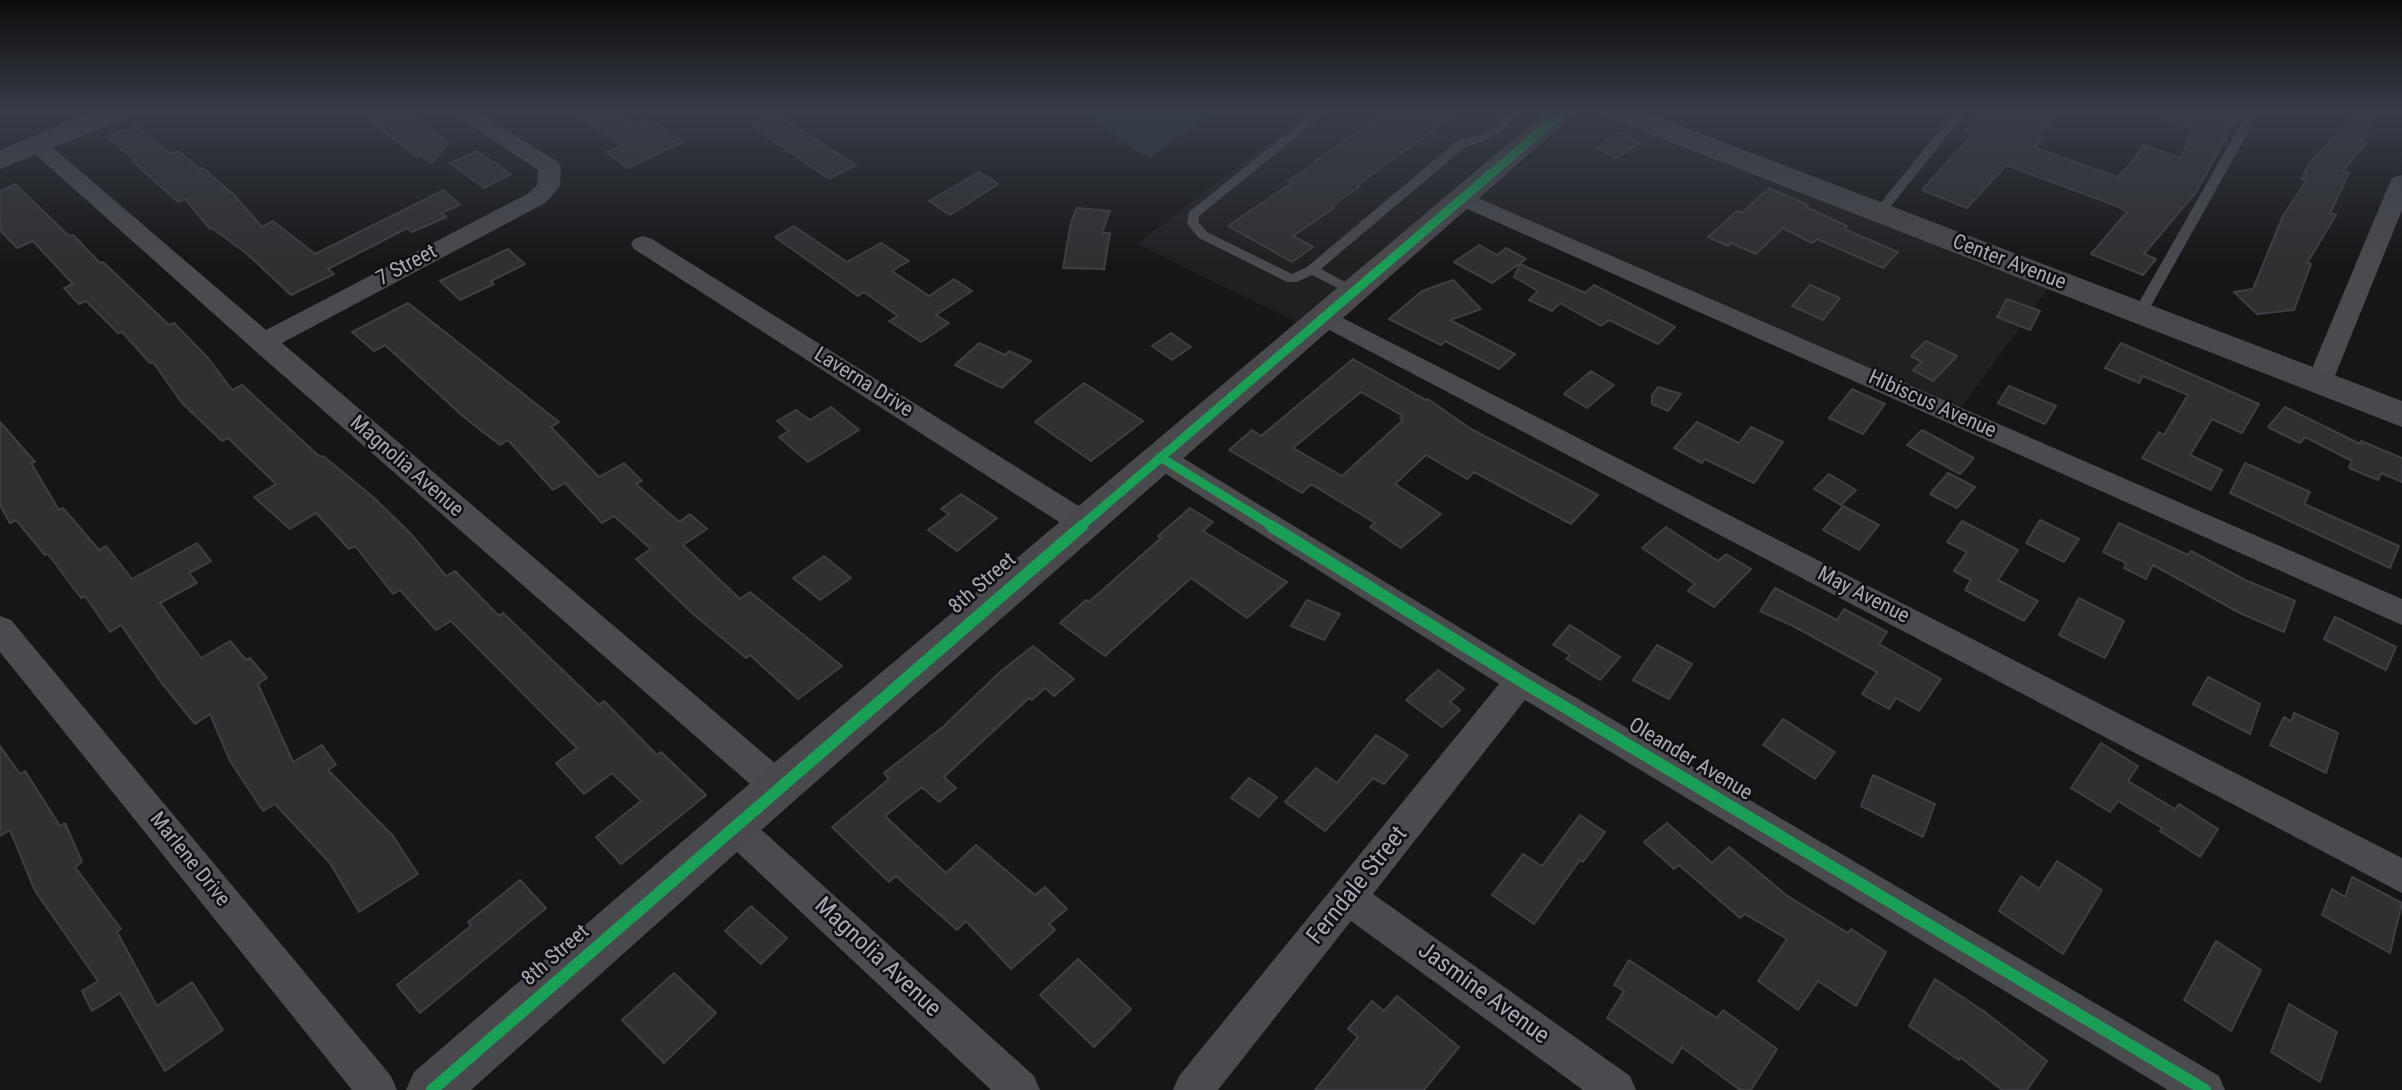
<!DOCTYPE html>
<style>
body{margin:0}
canvas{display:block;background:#161616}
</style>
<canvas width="2402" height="1090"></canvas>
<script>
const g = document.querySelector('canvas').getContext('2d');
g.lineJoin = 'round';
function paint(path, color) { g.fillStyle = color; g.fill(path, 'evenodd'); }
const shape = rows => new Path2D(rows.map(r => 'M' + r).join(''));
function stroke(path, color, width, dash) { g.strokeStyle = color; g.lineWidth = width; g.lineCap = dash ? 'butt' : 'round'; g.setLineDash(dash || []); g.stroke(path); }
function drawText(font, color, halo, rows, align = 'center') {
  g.font = font + ' "Roboto Condensed",sans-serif'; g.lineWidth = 5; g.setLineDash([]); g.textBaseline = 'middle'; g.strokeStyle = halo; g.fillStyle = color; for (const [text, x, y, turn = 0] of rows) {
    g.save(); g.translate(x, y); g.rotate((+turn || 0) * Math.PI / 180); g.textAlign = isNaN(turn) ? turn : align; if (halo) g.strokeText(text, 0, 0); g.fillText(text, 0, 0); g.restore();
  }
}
paint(shape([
 [1311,111,1550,111,1300,324,1137,244],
 [1578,111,1601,111,2050,286,1960,409,1477,198]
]), '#202022');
paint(shape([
 [1082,111,1215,111,1151,157,1142,155]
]), '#2d343b');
const building = shape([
 [358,111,403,111,449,142,432,163,421,155,417,157,358,111],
 [571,111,614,111,635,125,647,120,653,125,657,123,683,142,627,168,607,152,622,146,571,111],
 [1387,111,1461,111,1357,185,1360,186,1332,206,1334,208,1293,236,1313,247,1292,262,1228,226,1292,183,1288,181,1317,162,1315,161,1387,111],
 [1984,111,2059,111,2039,135,2043,137,2035,148,2118,177,2132,162,2143,145,2181,158,2192,130,2148,111,2241,111,2196,192,2144,254,2156,259,2143,275,2091,254,2127,212,2117,206,2006,165,1967,208,1922,190,1974,133,1966,130,1984,111],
 [2360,111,2380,111,2361,141,2367,143,2342,171,2349,173,2330,213,2336,215,2307,263,2311,264,2294,310,2257,314,2234,292,2253,289,2283,216,2306,181,2301,179,2311,161,2360,111],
 [774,113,856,165,829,179,751,125,774,113],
 [135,126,171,154,178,151,200,169,203,168,234,195,262,227,273,221,315,254,444,190,460,205,441,213,446,217,412,232,407,228,328,269,334,274,291,295,246,253,212,228,210,229,185,199,178,202,132,161,135,160,107,137,135,126],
 [1619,132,1640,142,1617,158,1597,148,1619,132],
 [477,151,511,174,484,188,450,163,477,151],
 [979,172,998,184,950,215,929,201,979,172],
 [15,184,69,236,73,235,100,263,103,262,169,325,174,323,208,358,232,390,242,385,320,457,323,456,373,497,411,534,446,576,455,571,499,616,503,613,599,705,604,701,657,755,661,752,706,795,621,864,596,837,641,801,612,773,584,794,556,763,577,748,451,621,436,630,400,590,393,594,355,546,349,549,316,513,290,529,254,497,276,484,228,438,222,441,182,403,153,362,150,363,122,332,118,333,86,301,79,304,64,288,73,284,33,241,17,248,0,230,0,191,15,184],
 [1769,188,1808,205,1806,207,1847,226,1844,229,1898,252,1883,268,1817,239,1812,243,1783,228,1756,254,1731,243,1728,246,1708,237,1737,211,1742,213,1769,188],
 [1077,208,1110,211,1102,233,1110,233,1104,269,1063,268,1071,222,1077,208],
 [794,226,847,262,881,243,909,261,892,271,929,296,954,279,972,291,936,315,949,323,921,342,889,321,898,316,864,292,858,296,775,237,794,226],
 [1479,245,1497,255,1506,248,1526,259,1492,283,1454,262,1479,245],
 [508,249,525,264,491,281,494,284,460,300,440,281,508,249],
 [1520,264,1585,293,1594,285,1675,327,1658,344,1609,320,1601,326,1560,303,1552,311,1529,300,1538,291,1514,277,1520,264],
 [1453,280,1481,309,1450,320,1515,354,1499,369,1445,341,1441,345,1389,319,1422,291,1453,280],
 [1810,285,1840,298,1823,320,1792,306,1810,285],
 [2007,299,2040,311,2030,330,1997,317,2007,299],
 [408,303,559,422,551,427,599,477,624,463,642,481,636,484,679,522,690,514,707,529,683,545,740,599,750,592,842,666,798,699,750,655,746,658,691,612,636,559,651,549,614,516,602,523,565,483,553,490,508,440,500,445,465,418,385,345,374,351,352,332,408,303],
 [1171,333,1191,347,1172,360,1152,346,1171,333],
 [1926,341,1957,356,1933,381,1913,370,1922,362,1911,356,1926,341],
 [979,343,1005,355,1009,351,1031,361,1002,388,955,365,979,343],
 [2121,343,2259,404,2242,433,2212,419,2190,455,2222,470,2211,490,2142,458,2159,432,2164,435,2188,395,2143,376,2139,383,2105,368,2121,343],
 [1353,359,1426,400,1428,399,1471,429,1598,495,1571,524,1474,472,1467,479,1426,455,1395,484,1441,514,1401,548,1370,527,1375,523,1311,484,1302,493,1229,450,1252,430,1261,436,1353,359],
 [1361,392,1403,416,1400,418,1403,420,1342,476,1293,448,1361,392],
 [1591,371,1614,385,1587,408,1564,394,1591,371],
 [1084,383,1143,421,1091,461,1035,422,1084,383],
 [2009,386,2056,406,2045,424,1998,403,2009,386],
 [1658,387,1681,394,1668,411,1652,404,1652,395,1658,387],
 [1852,389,1885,404,1863,434,1829,418,1852,389],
 [831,407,859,430,808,462,779,437,789,431,777,421,796,410,810,420,831,407],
 [2285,407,2360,444,2361,441,2402,458,2402,482,2381,473,2378,480,2349,468,2352,461,2305,437,2300,443,2268,427,2285,407],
 [0,422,35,462,31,463,59,510,63,508,99,550,106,546,132,579,197,543,211,561,189,573,197,583,160,603,201,658,230,641,246,660,250,658,267,678,258,684,293,762,322,745,336,765,328,770,393,836,418,874,359,912,330,863,275,804,263,811,230,761,210,714,195,724,161,682,121,625,110,632,85,596,81,598,48,554,45,555,16,520,10,523,0,505,0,422],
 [1697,422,1739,443,1751,427,1783,442,1754,483,1705,459,1702,463,1674,448,1697,422],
 [1922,430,1974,458,1960,474,1907,445,1922,430],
 [2245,463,2310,492,2304,504,2399,546,2390,568,2230,493,2245,463],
 [1948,473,1975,487,1957,508,1930,494,1948,473],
 [1829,474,1856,490,1841,505,1814,489,1829,474],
 [961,494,997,518,957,551,928,530,949,514,941,509,961,494],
 [1843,506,1879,525,1859,550,1823,530,1843,506],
 [1190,508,1213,522,1203,531,1287,582,1247,618,1191,578,1105,656,1060,623,1086,600,1089,602,1161,538,1158,536,1190,508],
 [2040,520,2079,539,2064,562,2026,543,2040,520],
 [1962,521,2018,550,1998,580,2038,601,2024,621,1965,590,1971,580,1954,571,1967,552,1947,542,1962,521],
 [2119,523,2188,555,2191,551,2245,580,2295,601,2284,632,2240,613,2153,565,2146,579,2124,568,2126,563,2103,552,2119,523],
 [1666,527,1718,561,1726,554,1751,569,1714,607,1688,591,1695,584,1642,548,1666,527],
 [824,556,851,578,820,600,793,578,824,556],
 [1775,588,1837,620,1844,609,1887,632,1879,644,1941,679,1919,711,1896,698,1889,709,1862,694,1877,672,1795,627,1760,611,1775,588],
 [2079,598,2124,621,2105,658,2059,635,2079,598],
 [1307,600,1340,614,1324,640,1291,626,1307,600],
 [2335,617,2396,647,2386,670,2324,639,2335,617],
 [1570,625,1620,657,1600,680,1566,659,1570,655,1553,645,1570,625],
 [1657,645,1692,664,1669,699,1633,680,1657,645],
 [1033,646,1074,679,1054,696,1045,688,1032,700,1029,698,944,777,956,788,939,802,922,787,885,816,946,873,976,845,1035,895,1045,887,1067,909,1049,924,1055,930,1011,969,966,921,957,930,896,876,889,882,832,827,889,779,884,773,944,726,1000,672,1033,646],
 [1438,670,1464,689,1450,702,1460,710,1442,727,1406,700,1438,670],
 [2208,677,2260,704,2250,734,2193,704,2208,677],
 [2294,713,2338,733,2326,773,2270,745,2284,717,2291,721,2294,713],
 [1783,719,1835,752,1815,779,1763,745,1783,719],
 [1376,735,1408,755,1384,784,1373,778,1325,831,1285,802,1316,768,1337,783,1376,735],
 [2101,743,2138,766,2128,781,2175,809,2179,804,2218,829,2200,857,2160,831,2162,828,2118,801,2110,812,2071,788,2101,743],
 [0,746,20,774,25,771,60,826,65,823,82,862,75,867,121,929,117,932,157,1006,192,982,223,1030,165,1071,120,993,92,1011,82,991,98,981,35,891,10,830,0,836,0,746],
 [1873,775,1935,804,1923,837,1861,806,1873,775],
 [1249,778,1277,797,1259,817,1231,798,1249,778],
 [1580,815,1605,832,1583,862,1580,860,1534,924,1492,895,1523,854,1542,866,1580,815],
 [1667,823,1712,863,1729,847,1786,895,1848,933,1851,929,1886,952,1856,1006,1818,981,1798,1010,1758,981,1787,939,1745,914,1740,918,1679,865,1674,869,1644,842,1667,823],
 [2057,861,2102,890,2063,954,1999,911,2021,876,2039,889,2057,861],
 [2352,877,2402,903,2390,953,2322,915,2332,889,2345,897,2352,877],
 [520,880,546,908,420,1013,397,985,471,926,468,922,520,880],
 [751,906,787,938,761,964,725,931,751,906],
 [2216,941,2261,970,2231,1031,2184,1000,2216,941],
 [1078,959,1131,1009,1094,1047,1040,995,1078,959],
 [1629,960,1717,1018,1723,1010,1777,1049,1751,1090,1740,1090,1682,1047,1672,1063,1607,1018,1624,991,1614,985,1629,960],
 [674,973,716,1013,664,1063,622,1020,674,973],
 [1935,979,1985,1012,2047,1061,2027,1090,2002,1090,1960,1057,1959,1060,1909,1026,1935,979],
 [1397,996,1459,1047,1424,1090,1315,1090,1358,1037,1348,1029,1372,1001,1384,1011,1397,996],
 [2289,1004,2337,1032,2320,1082,2271,1052,2289,1004]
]);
paint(building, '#303032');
stroke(building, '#3e3f42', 2);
paint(shape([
 [1315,111,1328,111,1199,216,1199,223,1207,232,1292,274,1307,267,1457,141,1487,133,1509,111,1522,111,1495,137,1465,147,1321,269,1358,289,1360,292,1353,296,1312,275,1297,282,1287,282,1199,238,1187,224,1189,212,1315,111],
 [1955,111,1967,111,1883,216,1875,216,1875,210,1955,111],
 [2248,111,2260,111,2147,313,2140,317,2135,316,2133,313,2248,111]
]), '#4a4b4f');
paint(shape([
 [450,111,476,111,558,162,561,167,560,186,556,191,545,203,282,343,790,776,795,787,790,798,778,802,766,798,253,349,25,145,28,140,36,138,44,140,266,330,529,193,537,185,538,170,450,111],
 [2402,175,2402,210,2332,383,2328,390,2319,392,2310,390,2306,383,2390,182,2394,177,2402,175],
 [1462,191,2402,599,2402,625,1454,203,1450,198,1454,193,1462,191],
 [643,236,652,239,1093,515,1098,523,1093,531,1083,534,1073,531,634,249,631,244,634,239,643,236],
 [1325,309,2402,858,2402,893,1316,323,1312,317,1316,311,1325,309],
 [1160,447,1170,450,1532,672,2219,1076,2225,1090,2168,1090,1525,700,1373,894,1630,1076,1636,1090,1583,1090,1351,921,1218,1090,1173,1090,1179,1076,1499,684,1150,464,1146,457,1150,450,1160,447],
 [0,616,11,620,391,1076,397,1090,352,1090,0,652,0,616],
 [733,810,745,815,1034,1076,1040,1090,991,1090,721,837,716,826,721,815,733,810]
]), '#4a4b4f');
paint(shape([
 [93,111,132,111,128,117,0,169,0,150,93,111],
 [1547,111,1578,111,794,801,471,1090,406,1090,414,1072,762,773,1547,111],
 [1602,111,1642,111,2402,401,2402,427,1606,117,1602,111]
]), '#49494d');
stroke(shape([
 [1160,457,1274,527],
 [1080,527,1564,111]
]), '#1a9f57', 9);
stroke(shape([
 [1271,526,1521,681,2205,1090],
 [432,1090,1082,526]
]), '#1a9f57', 12);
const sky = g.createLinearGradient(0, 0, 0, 264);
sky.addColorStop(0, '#0c0c0c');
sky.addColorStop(0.42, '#363c47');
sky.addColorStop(1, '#363c4700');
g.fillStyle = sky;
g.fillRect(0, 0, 2402, 264);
drawText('21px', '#a8abb6', '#101012', [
 ["Center Avenue",2009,263,21],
 ["7 Street",407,266,-28],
 ["Laverna Drive",863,383,32],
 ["Hibiscus Avenue",1932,405,24],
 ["Magnolia Avenue",406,467,41],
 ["8th Street",983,584,-41],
 ["May Avenue",1863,596,27],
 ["Oleander Avenue",1690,760,31],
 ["Marlene Drive",189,860,51],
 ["8th Street",556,956,-41]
]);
drawText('24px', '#a8abb6', '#101012', [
 ["Ferndale Street",1358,886,-51],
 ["Magnolia Avenue",877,958,43],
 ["Jasmine Avenue",1483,994,36]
]);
</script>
